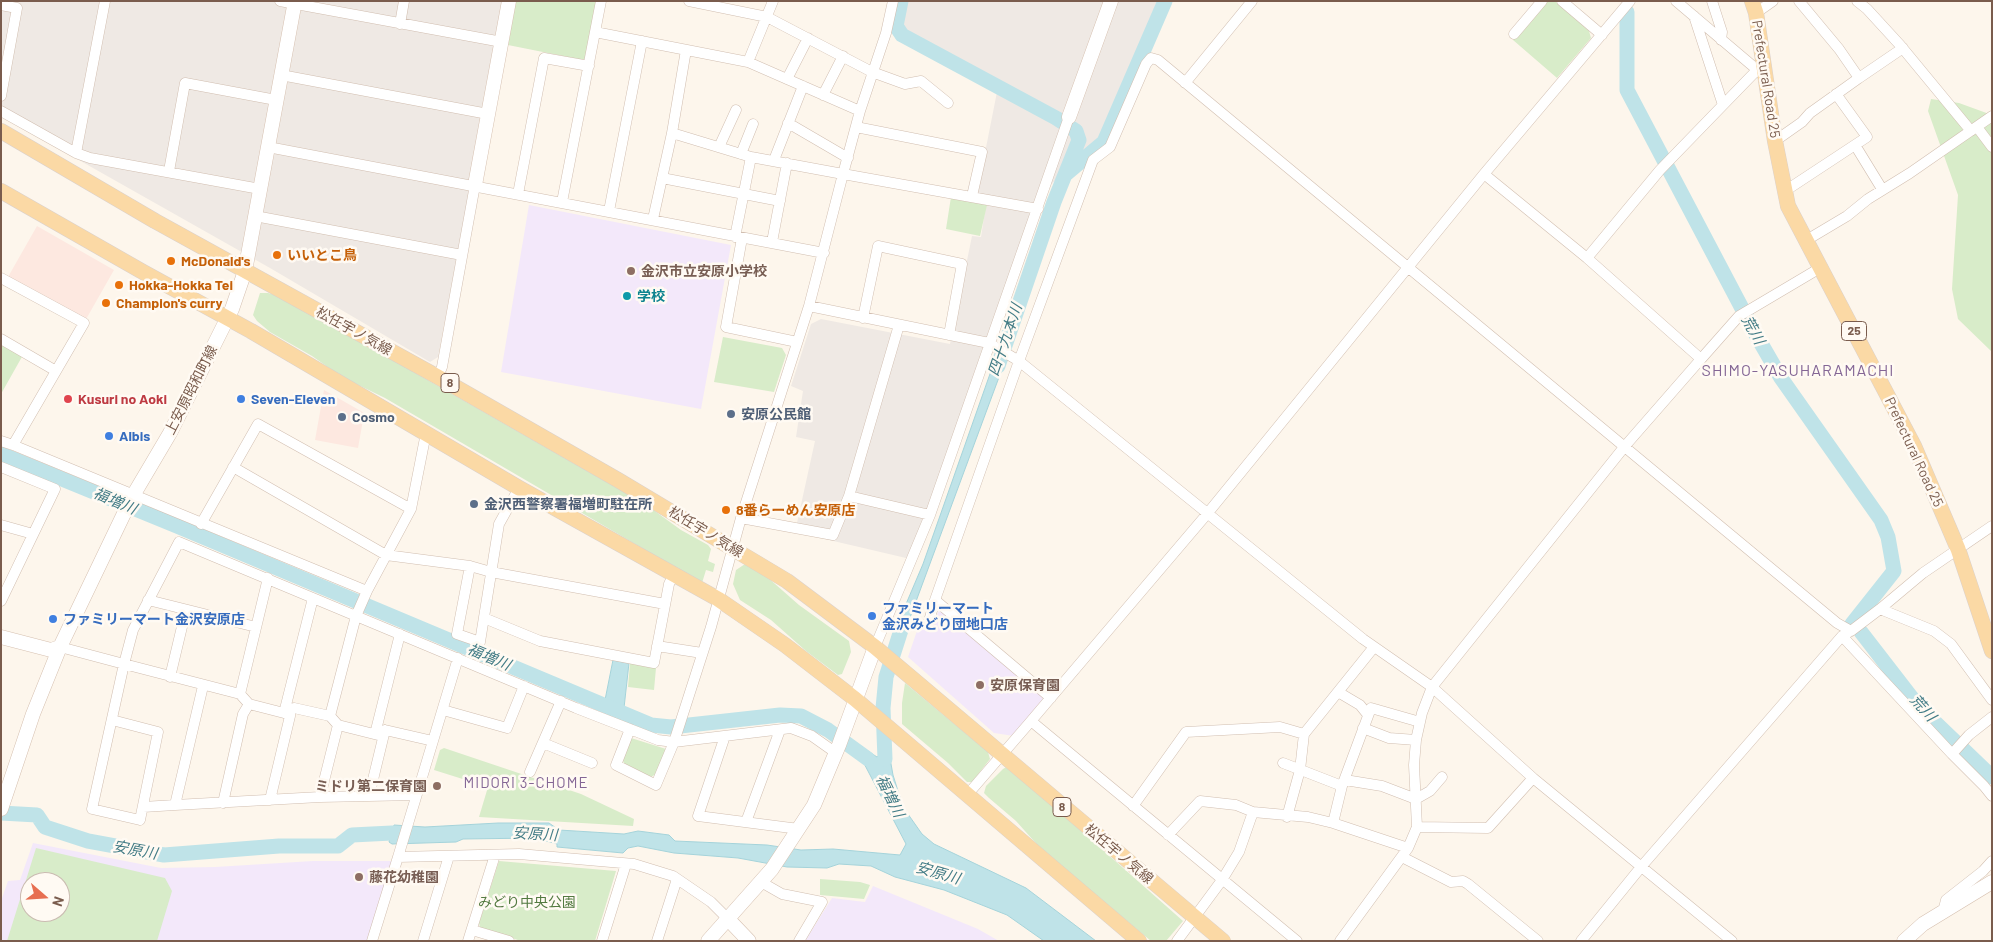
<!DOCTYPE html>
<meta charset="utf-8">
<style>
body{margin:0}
#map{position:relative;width:1993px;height:942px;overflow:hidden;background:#fdf6ec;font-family:Barlow,sans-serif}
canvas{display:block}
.frame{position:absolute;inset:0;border:2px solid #7a5c4d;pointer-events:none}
.north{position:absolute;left:20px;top:872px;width:50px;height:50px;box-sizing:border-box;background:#fffaf3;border:1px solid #cabbb1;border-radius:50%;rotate:109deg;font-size:14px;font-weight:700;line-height:20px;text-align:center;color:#7a5c4d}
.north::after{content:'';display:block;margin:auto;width:18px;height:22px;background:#e76f51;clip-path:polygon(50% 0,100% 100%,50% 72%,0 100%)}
</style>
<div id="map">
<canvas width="1993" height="942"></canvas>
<div class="frame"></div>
<div class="north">N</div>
</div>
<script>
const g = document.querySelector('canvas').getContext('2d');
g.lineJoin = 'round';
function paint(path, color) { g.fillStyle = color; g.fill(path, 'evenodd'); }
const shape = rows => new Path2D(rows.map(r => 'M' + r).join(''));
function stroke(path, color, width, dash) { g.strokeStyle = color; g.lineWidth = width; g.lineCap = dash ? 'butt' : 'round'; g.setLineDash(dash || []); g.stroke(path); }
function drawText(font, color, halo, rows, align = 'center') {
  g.font = font + ' Barlow,"Noto Sans JP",sans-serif'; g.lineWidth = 5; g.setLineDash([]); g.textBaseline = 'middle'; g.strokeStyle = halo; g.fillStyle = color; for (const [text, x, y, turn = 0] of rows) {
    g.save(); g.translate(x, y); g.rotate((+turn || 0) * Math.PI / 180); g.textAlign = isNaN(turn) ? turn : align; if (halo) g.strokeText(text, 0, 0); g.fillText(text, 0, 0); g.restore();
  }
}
paint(shape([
 [37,226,114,270,85,321,8,277],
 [324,390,366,414,363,420,358,448,315,440]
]), '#fde8e0');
paint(shape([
 [1,1,505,1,438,357,430,362,270,268,1,116],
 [899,1,1157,1,1102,139,1037,197,921,528,906,558,795,532,815,441,796,437,803,391,791,386,811,324,821,319,950,344,972,236,981,237,987,198,977,193,997,92,896,34,894,30]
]), '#efe9e4');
paint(shape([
 [529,205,731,245,701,409,501,372],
 [939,610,1042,694,1043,700,1014,736,994,733,908,657,918,628,924,627,931,630],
 [33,843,161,868,215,867,313,861,392,861,368,941,1,941,1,901,8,881,20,880],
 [30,882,60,882,60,912,30,912],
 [873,886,978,929,999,941,805,941,832,898,865,902]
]), '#f3e8fa');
paint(shape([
 [516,1,596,1,586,58,583,60,508,45],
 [1545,1,1555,1,1589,31,1591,38,1557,78,1513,40],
 [1931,99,1959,103,1992,115,1992,352,1958,319,1952,289,1958,195,1928,111],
 [951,197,987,205,980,236,946,229],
 [260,293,268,293,282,297,645,504,681,530,708,545,711,549,708,561,715,564,713,572,706,570,702,583,385,398,342,377,312,356,270,332,257,321,253,315],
 [723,337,782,348,786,355,774,392,714,382],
 [1,343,23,355,1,394],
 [745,564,766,576,799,605,849,641,851,652,842,674,838,675,806,651,771,620,740,600,733,584,736,570],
 [630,663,656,668,654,690,628,687],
 [905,683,988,752,990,759,972,782,967,782,948,763,902,724,902,703],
 [631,738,666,749,656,774,651,777,624,764,623,760],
 [444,748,581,794,634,819,633,826,479,817,488,787,434,770,440,750],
 [1008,766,1183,921,1166,941,1151,941,1042,850,1016,821,989,798,984,793,986,786,1003,769],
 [36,848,165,878,172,891,157,941,7,941],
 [30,882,60,882,60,912,30,912],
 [499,861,616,871,595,941,521,941,480,928,479,923],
 [820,879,860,882,870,885,864,899,820,895]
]), '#d8ecc9');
const water = shape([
 [997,354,1005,361,898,650,892,637,923,564,997,354],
 [613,660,629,663,624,708,605,700,613,660],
 [884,667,892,670,888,710,880,709,879,706,884,667],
 [884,738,888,747,893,775,903,807,922,834,934,844,1026,888,1096,941,1044,941,1007,915,944,890,895,877,871,866,839,864,827,868,787,867,738,858,674,853,638,846,628,848,623,853,557,847,557,844,536,838,463,839,456,842,392,844,389,842,394,825,425,827,498,823,549,823,559,830,624,834,638,831,669,835,675,841,767,845,801,850,833,849,900,855,906,844,857,750,852,750,853,741,877,757,881,754,879,740,884,738]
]);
paint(water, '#bfe3e8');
stroke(water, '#a5d3da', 1);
stroke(shape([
 [901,1,896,26,902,35,1056,118,1076,131,1079,140,1054,202,998,366],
 [1627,12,1627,90,1755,333,1781,378,1881,520,1888,537,1894,571,1852,624],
 [1066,174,1104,142,1165,1],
 [1,454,177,526,651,725,671,727,780,715,801,716,828,730,868,759],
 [1861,632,1919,707,1992,777],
 [885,759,883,708,886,677,902,627],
 [1,813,37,815,45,827,88,841,164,855,279,846,338,846,352,835,392,833,410,835]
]), '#bfe3e8', 15);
const street = shape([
 [280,1,502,42],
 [689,1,767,17,872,72,905,84,921,81,948,103],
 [893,1,886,33,860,111,843,174,1038,209],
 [1562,1,1602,35],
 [1676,1,1761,73],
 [1712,1,1722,32,1721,40],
 [1857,1,1867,9,1900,45,1971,131],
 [1,5,17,8,1,96],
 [1756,13,1773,1],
 [1694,16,1723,105,1757,70],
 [400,24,404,1],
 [595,32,748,62,773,1],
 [1514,34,1542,1],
 [748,62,860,111],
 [281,75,488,114],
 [1859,78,1903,48],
 [787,79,808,38],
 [1185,83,1252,1],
 [823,95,843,56],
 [1,111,76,153,90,158,260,189],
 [788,123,848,158],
 [856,127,982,152,972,196],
 [1977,127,1992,147],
 [672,133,751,157,843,174,809,306],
 [1775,141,1802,122,1810,113,1859,78,1839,49,1799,1],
 [1855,145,1882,189],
 [268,147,824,253],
 [719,147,736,110],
 [76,153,105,1],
 [741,154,753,124],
 [774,160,803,86],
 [169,171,185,83,276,100],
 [662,178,780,201],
 [1785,191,1867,137,1836,94],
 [518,194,544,58,589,66],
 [562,202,601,1],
 [609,211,642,41],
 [255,216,462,255],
 [653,219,672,133,686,50],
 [735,237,751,157],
 [742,238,726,327,797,342],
 [1805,241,1847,216,1868,199,1910,173,1992,116],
 [772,242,787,163],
 [1587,258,1660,170,1723,105],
 [1,278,84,323,13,445,1,441],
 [863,318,878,246,962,264,949,335],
 [1,339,56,371],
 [1701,359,1739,316,1820,268],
 [438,377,442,367,475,185],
 [13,445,367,591,411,509,426,433],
 [1,467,55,489,1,601],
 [233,467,386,555,470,566,491,572,665,604],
 [849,496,899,325],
 [741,518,809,306,989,343,1019,361,1363,639,1432,687,1533,778],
 [201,524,258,424,411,509],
 [1,525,33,534],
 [470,566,457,634,480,642,499,524,519,488],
 [148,600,256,627],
 [1880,609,1923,573,1992,526],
 [484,618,540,641,654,663,669,584,674,574],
 [929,621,935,600],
 [1842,636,1952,754,1984,786,1992,796],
 [657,646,702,653],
 [60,647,124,664,133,630,179,542,576,708,658,740,674,742,711,627,741,518,833,535,849,496,930,515],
 [875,647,930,515,1069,117],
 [170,677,186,610],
 [203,686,175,805,320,797,416,795],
 [1338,692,1360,705,1368,715],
 [240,694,268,578],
 [1051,698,935,600,1019,361,1093,160,1110,147,1146,64,1151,58,1158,60,1837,623,1851,631,1880,609,1934,631,1951,644,1992,700],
 [443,710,507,728,524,686],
 [284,713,313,598],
 [330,716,356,616,367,591],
 [112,720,158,732,140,820,92,809,124,664,240,694,249,704,284,713,294,708,330,716,338,725,378,735,385,730,433,741],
 [1031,721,1207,514,1484,174,1630,1],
 [1363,728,1389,738,1416,740],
 [630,729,616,765,656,785,674,742,791,728,812,736,836,753],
 [375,734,400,634],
 [725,736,698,816,799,829],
 [543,743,592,763],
 [1952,754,1969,735,1992,717],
 [1283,763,1342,786],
 [530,772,561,701],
 [1345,780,1382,786,1416,799,1430,791,1442,777],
 [968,794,1031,721,1297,941],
 [369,796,385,730],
 [320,797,338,725],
 [270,800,290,716,290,710],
 [223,803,243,714,249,704],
 [1133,806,1186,732,1280,727,1304,734,1374,647],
 [143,807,175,805],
 [1287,817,1300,770,1304,734],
 [746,822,780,730],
 [1333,823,1342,786,1371,708,1420,722],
 [1417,827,1414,765,1416,740,1422,713,1432,687,1625,446,1701,359,1587,258,1484,174],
 [1168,835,1200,801,1236,805,1253,812],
 [398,857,458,658],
 [1402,857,1451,882,1463,881,1468,884,1538,941],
 [761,882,782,894,822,902,799,941],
 [1943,912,1946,900,1983,871,1992,861],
 [472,930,509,941],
 [372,941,398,857,519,854,634,864,673,876,711,902,728,919],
 [423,941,449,856],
 [468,941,495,855],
 [602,941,626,864],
 [657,941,677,879],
 [1177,941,1222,880,1239,852,1253,812,1308,817,1333,823,1408,848],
 [1340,941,1408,848,1417,827,1488,828,1533,778,1732,941],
 [1581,941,1641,867,1842,636,1851,631]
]);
const secondary = shape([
 [1069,117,1111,1],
 [475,185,509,1],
 [1,637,51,650,60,647],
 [1,809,33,714,60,647,131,499,170,433,232,309,245,271,295,1],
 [728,919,749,941],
 [708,941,772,869,814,805,839,745,875,647],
 [1904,941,1923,924,1992,882]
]);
const primary = shape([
 [1752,1,1756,13,1775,141,1788,206,1914,446,1958,549,1992,651],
 [1,131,155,221,438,377,618,480,787,581,875,647,1223,941],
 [1,191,143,272,251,331,519,488,718,599,785,645,855,699,1139,941]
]);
stroke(street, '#d1beb0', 11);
stroke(secondary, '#d6c0b0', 15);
stroke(primary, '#dad1cd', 16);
stroke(street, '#fff', 10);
stroke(secondary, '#fff', 14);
stroke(primary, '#fbd9a5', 15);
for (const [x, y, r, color] of [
 [277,255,5,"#e8710a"],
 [171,261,5,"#e8710a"],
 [631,271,5,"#8d6e63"],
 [119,285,5,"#e8710a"],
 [627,296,5,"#0f9aa8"],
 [106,303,5,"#e8710a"],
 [68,399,5,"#e0444e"],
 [241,399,5,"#3f7fe0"],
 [731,414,5,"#5c6f8a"],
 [342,417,5,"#5c6f8a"],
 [109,436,5,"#3f7fe0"],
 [474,504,5,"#5c6f8a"],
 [726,510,5,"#e8710a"],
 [872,616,5,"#3f7fe0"],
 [53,619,5,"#3f7fe0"],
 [980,685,5,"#8d6e63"],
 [437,786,5,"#8d6e63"],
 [359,877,5,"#8d6e63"]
]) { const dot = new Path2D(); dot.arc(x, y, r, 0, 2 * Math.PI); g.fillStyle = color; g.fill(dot); stroke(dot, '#fffaf3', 2); }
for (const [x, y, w] of [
 [1854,331,25],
 [450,383,18],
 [1062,807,18]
]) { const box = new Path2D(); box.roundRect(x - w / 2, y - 9.5, w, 19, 4); g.fillStyle = '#fffaf3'; g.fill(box); stroke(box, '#7a5c4d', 1); }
drawText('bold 12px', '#7a5c4d', null, [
 ["25",1854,331],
 ["8",450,383],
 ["8",1062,807]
]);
drawText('14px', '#7a5c4d', '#fffaf3', [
 ["Prefectural Road 25",1766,79,81],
 ["松任宇ノ気線",354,331,29],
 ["上安原昭和町線",191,390,-63],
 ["Prefectural Road 25",1914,452,65],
 ["松任宇ノ気線",706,532,31],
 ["松任宇ノ気線",1119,854,40]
]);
drawText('bold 14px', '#c56008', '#fffaf3', [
 ["いいとこ鳥",287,255],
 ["McDonald's",181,261],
 ["Hokka-Hokka Tei",129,285],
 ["Champion's curry",116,303],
 ["8番らーめん安原店",736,510]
], 'left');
drawText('bold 14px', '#785e54', '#fffaf3', [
 ["金沢市立安原小学校",641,271],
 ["安原保育園",990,685],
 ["ミドリ第二保育園",427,786,"right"],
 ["藤花幼稚園",369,877]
], 'left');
drawText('bold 14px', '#0d838f', '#fffaf3', [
 ["学校",637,296]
], 'left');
drawText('bold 14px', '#be3a42', '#fffaf3', [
 ["Kusuri no Aoki",78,399]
], 'left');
drawText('bold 14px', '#366cbe', '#fffaf3', [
 ["Seven-Eleven",251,399],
 ["Albis",119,436],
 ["ファミリーマート",882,608],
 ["金沢みどり団地口店",882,624],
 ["ファミリーマート金沢安原店",63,619]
], 'left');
drawText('bold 14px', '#4e5e75', '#fffaf3', [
 ["安原公民館",741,414],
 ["Cosmo",352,417],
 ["金沢西警察署福増町駐在所",484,504]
], 'left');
drawText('14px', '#537a41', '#fffaf3', [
 ["みどり中央公園",527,902]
]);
drawText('italic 15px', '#437c86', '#fffaf3', [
 ["荒川",1753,330,61],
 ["四十九本川",1005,340,-71],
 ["福増川",115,501,23],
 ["福増川",489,657,23],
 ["荒川",1923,708,48],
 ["福増川",890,796,64],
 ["安原川",535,834,3],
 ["安原川",135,850,10],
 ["安原川",938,873,16]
]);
g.letterSpacing = '1px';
drawText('15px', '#846695', '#fffaf3', [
 ["MIDORI 3-CHOME",526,783]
]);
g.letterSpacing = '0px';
g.letterSpacing = '1px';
drawText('16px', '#846695', '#fffaf3', [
 ["SHIMO-YASUHARAMACHI",1798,371]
]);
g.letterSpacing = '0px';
</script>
